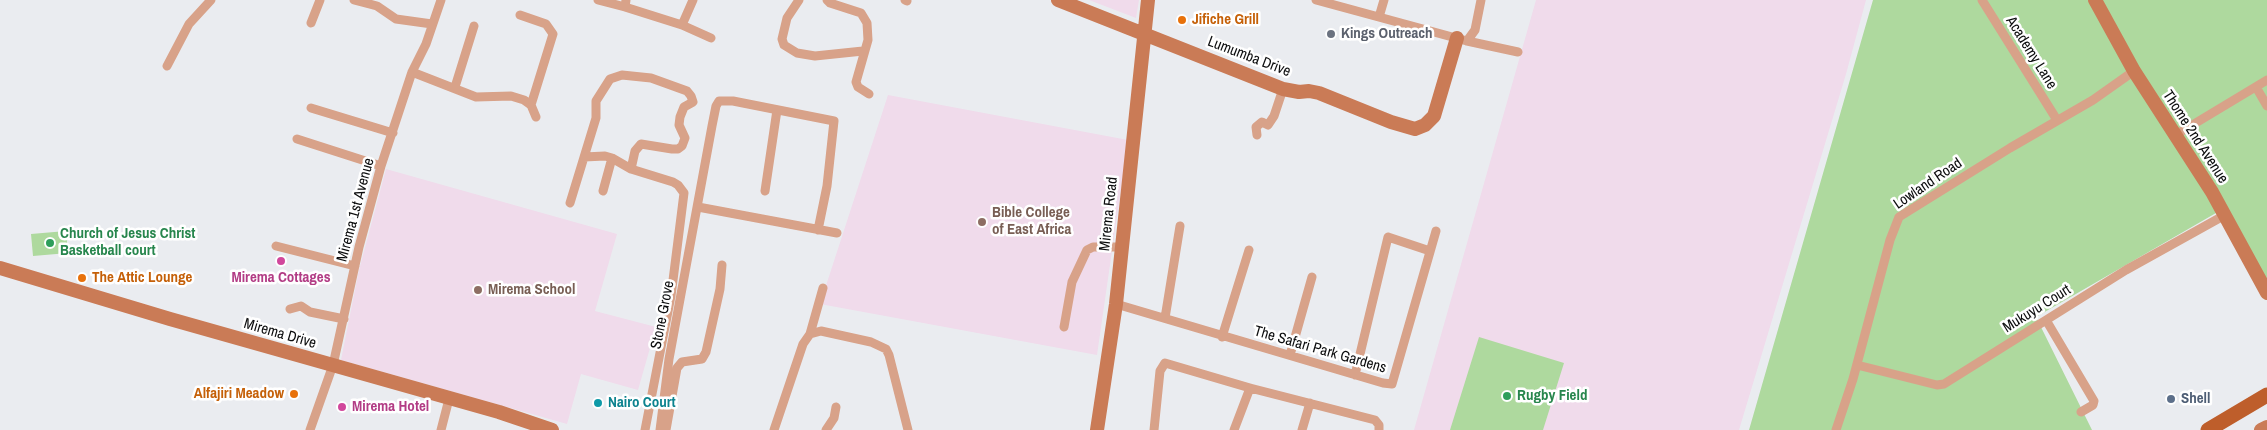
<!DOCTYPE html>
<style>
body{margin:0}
canvas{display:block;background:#eaecf0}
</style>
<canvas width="2267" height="430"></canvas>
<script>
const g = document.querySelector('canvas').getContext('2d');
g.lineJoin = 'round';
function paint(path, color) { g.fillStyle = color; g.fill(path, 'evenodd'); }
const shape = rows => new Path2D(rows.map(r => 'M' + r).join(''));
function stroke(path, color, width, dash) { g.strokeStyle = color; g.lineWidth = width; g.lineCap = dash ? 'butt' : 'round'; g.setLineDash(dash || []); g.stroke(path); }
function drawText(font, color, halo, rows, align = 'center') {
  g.font = font + ' "Archivo Narrow",sans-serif'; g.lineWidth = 5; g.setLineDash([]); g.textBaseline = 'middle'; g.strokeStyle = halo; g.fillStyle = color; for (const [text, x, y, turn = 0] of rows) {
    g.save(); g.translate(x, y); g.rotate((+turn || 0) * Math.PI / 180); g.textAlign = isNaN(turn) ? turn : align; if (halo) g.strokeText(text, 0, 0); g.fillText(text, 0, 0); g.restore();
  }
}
paint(shape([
 [1089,0,1139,0,1136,18],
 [1536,0,1866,0,1846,74,1739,430,1414,430],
 [888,95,1128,140,1097,355,820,304],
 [386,169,617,234,595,311,656,327,638,390,581,374,567,424,341,360,359,270]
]), '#f0dbeb');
paint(shape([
 [1873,0,2267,0,2267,292,2216,213,2036,317,2092,430,1749,430],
 [66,231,68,253,33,256,31,234],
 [1479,337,1564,363,1543,430,1450,430]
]), '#aed99e');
stroke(shape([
 [354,0,377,6,396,19,432,24],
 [598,0,625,7],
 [626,0,625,7,682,25,711,38],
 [799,0,787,18,782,39,784,45,797,53,815,56,863,51],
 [827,0,830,3,861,13,867,23,868,40,856,82,858,87,869,94],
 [905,0,907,1],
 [1316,0,1467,41,1518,52],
 [1982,0,2057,120],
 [520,15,546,24,553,34,531,105],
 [1379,17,1384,0],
 [311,23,320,0],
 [682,25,693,0],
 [1467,41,1475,30,1481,0],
 [167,66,189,24,211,0],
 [412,72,476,97,511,96,524,100,531,105,536,117],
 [455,87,474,26],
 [2256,87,2267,106],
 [311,108,393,133],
 [1257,135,1256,127,1262,122,1268,125,1274,116,1283,89],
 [2174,136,2267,80],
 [297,139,381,166],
 [584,157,605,156,612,158,631,169,673,182,678,185,684,193,671,296,645,430],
 [603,191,612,158],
 [765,191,777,110],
 [570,203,596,118,596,101,610,79,622,75,651,78,687,91,691,96,693,102,684,107,680,117,679,125,685,138,682,146,678,149,672,149,641,144,635,151,631,169],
 [698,207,837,233],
 [276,246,355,266],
 [1116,304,1383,383,1392,384,1436,231],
 [290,309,301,306,310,312,344,319],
 [1165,318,1180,226],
 [2046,320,2094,401,2093,405,2081,412],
 [1064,327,1072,282,1087,250,1093,247,1122,247],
 [810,334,823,288],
 [1222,337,1249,250],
 [1290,355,1312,277],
 [1857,365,1937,385,1944,384,2126,270,2225,215],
 [1355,375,1388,237,1430,251],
 [310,430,333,365,359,247,381,166,412,72,426,44,441,0],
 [441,430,449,399],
 [660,430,669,359,712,126,716,106,719,101,733,101,834,121,827,186,818,230],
 [666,430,677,368,682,362,702,359,706,352,720,289,722,265],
 [774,430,803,344,810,334,821,331,871,342,886,349,889,355,908,430],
 [826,430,834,418,836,407],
 [1154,430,1160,371,1165,363,1250,388,1375,420,1379,425,1379,430],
 [1234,430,1250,388],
 [1302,430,1310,403],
 [1836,430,1853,379,1890,240,1899,217,2010,148,2093,100,2134,71]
]), '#d8a289', 9);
stroke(shape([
 [1058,0,1283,89,1299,92,1309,91,1319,93,1391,122,1415,129,1425,125,1434,116,1457,38],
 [2095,0,2134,71,2212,192,2267,293],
 [0,268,170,319,499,412,552,430],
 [1097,430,1116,304,1148,0],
 [2261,430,2267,427]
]), '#ca7b56', 14);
stroke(shape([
 [2208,430,2267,395]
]), '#be5e2b', 15);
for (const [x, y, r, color] of [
 [1182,20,5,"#e8710a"],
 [1331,34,5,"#6b7280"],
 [982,222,5,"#8d6e63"],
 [50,243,5,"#2e9e5b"],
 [281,261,5,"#d1479c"],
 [82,278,5,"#e8710a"],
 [478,290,5,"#8d6e63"],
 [294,394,5,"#e8710a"],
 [1507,396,5,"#2e9e5b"],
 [2171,399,5,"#5c6f8a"],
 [598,403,5,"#0f9aa8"],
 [342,407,5,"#d1479c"]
]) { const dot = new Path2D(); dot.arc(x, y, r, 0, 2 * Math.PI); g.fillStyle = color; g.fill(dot); stroke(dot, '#fff', 2); }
drawText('bold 15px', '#c56008', '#fff', [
 ["Jifiche Grill",1192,20],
 ["The Attic Lounge",92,278],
 ["Alfajiri Meadow",284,394,"right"]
], 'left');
drawText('bold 15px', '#5b616d', '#fff', [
 ["Kings Outreach",1341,34]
], 'left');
drawText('15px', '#0b0c0d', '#fff', [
 ["Academy Lane",2031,53,58],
 ["Lumumba Drive",1249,57,21],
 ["Thome 2nd Avenue",2195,137,57],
 ["Lowland Road",1928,184,-34],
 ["Mirema 1st Avenue",356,210,-75],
 ["Mirema Road",1109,214,-84],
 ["Mukuyu Court",2037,309,-32],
 ["Stone Grove",663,315,-79],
 ["Mirema Drive",280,334,16],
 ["The Safari Park Gardens",1320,350,16]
]);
drawText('bold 15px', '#785e54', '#fff', [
 ["Bible College",992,213],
 ["of East Africa",992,230],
 ["Mirema School",488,290]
], 'left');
drawText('bold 15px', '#27864d', '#fff', [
 ["Church of Jesus Christ",60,234],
 ["Basketball court",60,251],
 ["Rugby Field",1517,396]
], 'left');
drawText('bold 15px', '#b23c85', '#fff', [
 ["Mirema Cottages",281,278],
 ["Mirema Hotel",352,407,"left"]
]);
drawText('bold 15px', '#4e5e75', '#fff', [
 ["Shell",2181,399]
], 'left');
drawText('bold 15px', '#0d838f', '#fff', [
 ["Nairo Court",608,403]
], 'left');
</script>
